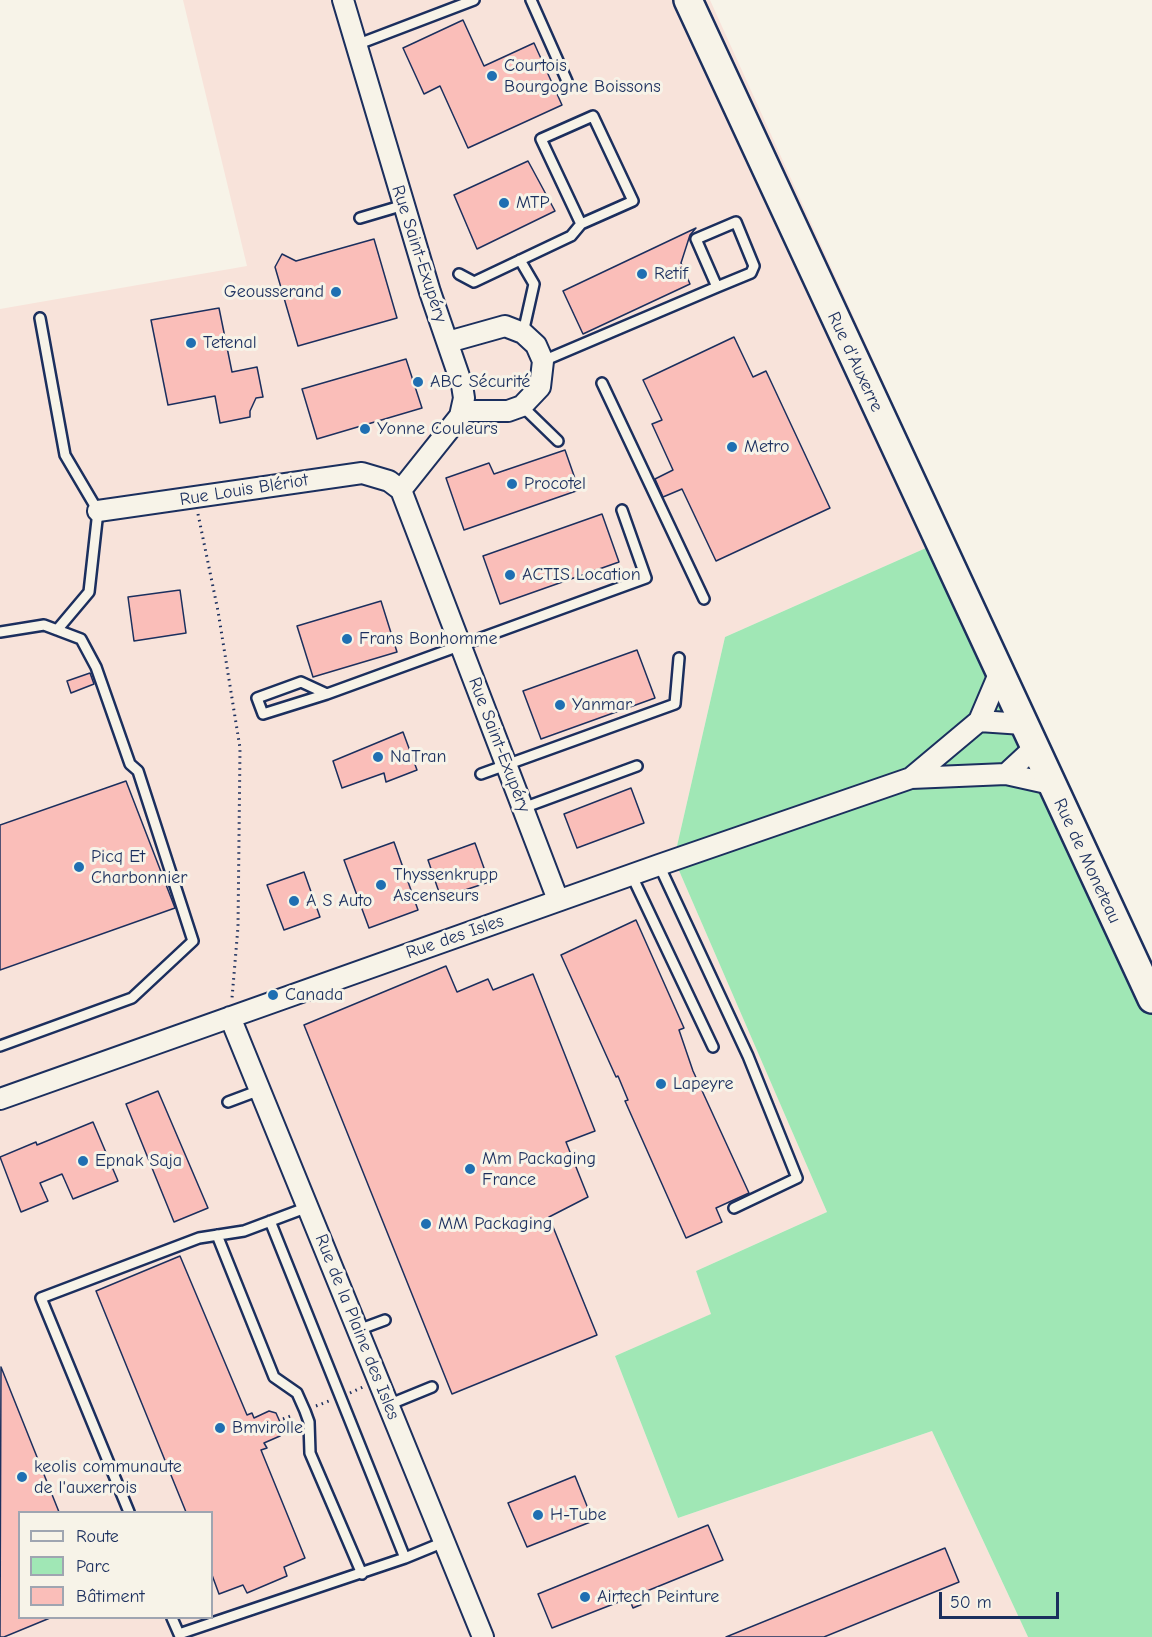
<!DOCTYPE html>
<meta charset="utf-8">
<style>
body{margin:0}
#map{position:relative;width:1152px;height:1637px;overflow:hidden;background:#f7f3e8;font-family:"Comic Neue",sans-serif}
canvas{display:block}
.legend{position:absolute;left:18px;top:1511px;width:195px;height:108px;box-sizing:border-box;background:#f7f3e8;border:2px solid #9fa5b1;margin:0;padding:8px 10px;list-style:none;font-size:18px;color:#1b2f5e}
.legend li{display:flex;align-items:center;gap:12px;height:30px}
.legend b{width:30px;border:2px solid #9fa5b1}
.scale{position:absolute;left:939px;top:1592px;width:120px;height:27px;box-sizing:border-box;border:3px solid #1b2f5e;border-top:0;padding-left:8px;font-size:18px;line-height:21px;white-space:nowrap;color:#1b2f5e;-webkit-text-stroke:4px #f7f3e8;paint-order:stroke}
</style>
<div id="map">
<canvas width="1152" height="1637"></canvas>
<ul class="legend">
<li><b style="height:8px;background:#f7f3e8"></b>Route</li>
<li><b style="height:16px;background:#a0e7b5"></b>Parc</li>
<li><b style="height:16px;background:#fabeb9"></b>Bâtiment</li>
</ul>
<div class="scale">50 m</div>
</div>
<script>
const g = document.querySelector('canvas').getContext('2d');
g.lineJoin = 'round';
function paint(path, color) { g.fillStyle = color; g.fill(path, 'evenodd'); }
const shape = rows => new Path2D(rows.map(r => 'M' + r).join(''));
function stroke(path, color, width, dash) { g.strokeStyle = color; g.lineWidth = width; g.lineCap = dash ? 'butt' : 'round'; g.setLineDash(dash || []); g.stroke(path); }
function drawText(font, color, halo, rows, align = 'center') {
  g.font = font + ' "Comic Neue",sans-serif'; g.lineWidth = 6; g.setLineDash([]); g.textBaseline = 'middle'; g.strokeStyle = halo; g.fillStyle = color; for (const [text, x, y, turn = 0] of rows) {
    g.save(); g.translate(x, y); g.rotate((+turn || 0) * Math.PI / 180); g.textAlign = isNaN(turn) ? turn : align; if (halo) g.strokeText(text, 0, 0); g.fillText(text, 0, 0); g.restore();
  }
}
paint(shape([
 [183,0,710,0,953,536,725,637,674,859,827,1212,696,1271,712,1314,615,1356,678,1518,932,1431,1028,1637,0,1637,0,309,247,266],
 [20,1512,212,1512,212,1618,20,1618]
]), '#f8e3da');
paint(shape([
 [953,536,1152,963,1152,1637,1028,1637,932,1431,678,1518,615,1356,711,1314,696,1271,827,1212,674,859,725,637]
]), '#a0e7b5');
const building = shape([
 [463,20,484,66,534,43,562,105,468,148,440,86,424,94,403,48,463,20],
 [528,161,555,211,477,249,454,195,528,161],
 [696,228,690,235,681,263,690,284,583,334,563,291,696,228],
 [374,239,397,318,298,346,275,267,282,254,296,261,374,239],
 [219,308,232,372,257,367,263,397,256,398,250,411,250,417,220,423,215,396,168,405,151,320,219,308],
 [734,337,753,377,766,371,830,508,716,561,682,489,663,497,655,479,673,470,652,424,662,420,643,380,734,337],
 [406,359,422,408,317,439,302,389,406,359],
 [565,450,579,490,464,530,446,478,489,463,494,474,565,450],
 [602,514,619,562,500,604,483,556,602,514],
 [180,590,186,633,134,641,128,597,180,590],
 [381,601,397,652,313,677,297,626,381,601],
 [637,650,655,698,541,739,523,691,637,650],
 [90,673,94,684,71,693,67,681,90,673],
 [403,732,417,770,386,782,384,773,342,788,333,761,403,732],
 [126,781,175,908,0,970,0,825,126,781],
 [631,788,644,823,577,848,564,814,631,788],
 [394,842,418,910,369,928,344,860,394,842],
 [475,843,489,882,441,898,428,860,475,843],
 [304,872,320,917,284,930,267,885,304,872],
 [636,920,684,1028,679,1030,693,1071,749,1193,716,1208,722,1222,686,1238,625,1101,628,1100,618,1076,616,1077,561,955,636,920],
 [446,966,457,992,488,979,493,990,533,974,595,1131,566,1142,588,1197,549,1217,597,1335,452,1394,304,1025,446,966],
 [158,1091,208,1208,174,1222,126,1104,158,1091],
 [93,1122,118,1181,73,1199,62,1174,40,1183,48,1201,21,1212,0,1157,36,1142,37,1145,93,1122],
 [180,1256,247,1415,252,1413,254,1418,269,1411,276,1413,284,1431,280,1436,264,1443,267,1448,261,1450,305,1558,284,1567,287,1576,247,1593,243,1585,219,1594,212,1575,212,1512,186,1512,96,1291,180,1256],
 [1,1367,59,1512,20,1512,20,1617,50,1618,4,1637,0,1637,1,1367],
 [575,1476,593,1521,527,1547,508,1503,575,1476],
 [708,1525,723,1560,642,1593,645,1603,633,1608,629,1598,552,1628,538,1594,708,1525],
 [945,1548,959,1582,824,1637,726,1637,945,1548]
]);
paint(building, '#fabeb9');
stroke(building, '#1b2f5e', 1.5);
const service = shape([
 [531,0,567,81],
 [356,45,474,0],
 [360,218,404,205],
 [520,260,534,284,523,333],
 [459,274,474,282,571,236,581,224,541,139,593,116,633,201,581,224],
 [40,318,65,455,98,511,89,592,57,630],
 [543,361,717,287,751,273,754,266,736,222,696,239,717,287],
 [602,383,704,599],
 [522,406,558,441],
 [0,632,44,625,81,639,96,667,130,764,138,771,193,941,132,998,0,1046],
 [327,694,301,682,257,698,263,714,327,694,646,578,622,510],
 [481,774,675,704,679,658],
 [523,808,637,766],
 [659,865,748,1056,797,1178,734,1208],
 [631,874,713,1047],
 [228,1102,260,1090],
 [270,1221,405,1558,444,1542],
 [217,1235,274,1377,297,1393,305,1411,309,1422,310,1453,362,1574],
 [358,1330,385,1320],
 [388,1405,432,1387],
 [129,1512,41,1298,199,1238,244,1231,308,1207],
 [172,1618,179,1634,405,1558]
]);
const minor = shape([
 [343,0,430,292,462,385,464,398,460,416,401,490],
 [448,342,505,326,523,333,536,345,543,361,540,387,522,406,508,411,463,411],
 [98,511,362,473,389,481,401,490,558,900],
 [979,721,1023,724],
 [1006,774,1034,748],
 [911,778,979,721,999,674],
 [230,1017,483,1637],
 [0,1099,659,865,911,778,1006,774,1051,784]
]);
const secondary = shape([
 [688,0,1152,999]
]);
stroke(service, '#1b2f5e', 14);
stroke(minor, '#1b2f5e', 24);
stroke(secondary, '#1b2f5e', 32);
stroke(shape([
 [198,514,218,611,240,748,238,927,232,998],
 [350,1393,363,1387],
 [316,1406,329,1401],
 [283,1419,293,1415]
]), '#1b2f5e', 3, [1.5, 4.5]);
stroke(service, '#f7f3e8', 9);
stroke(minor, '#f7f3e8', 20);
stroke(secondary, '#f7f3e8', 27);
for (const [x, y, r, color] of [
 [492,76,6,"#1f6fb2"],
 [504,203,6,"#1f6fb2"],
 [642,274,6,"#1f6fb2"],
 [336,292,6,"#1f6fb2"],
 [191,343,6,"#1f6fb2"],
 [418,382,6,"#1f6fb2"],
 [365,429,6,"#1f6fb2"],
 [732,447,6,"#1f6fb2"],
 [512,484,6,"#1f6fb2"],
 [510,575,6,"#1f6fb2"],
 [347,639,6,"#1f6fb2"],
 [560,705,6,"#1f6fb2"],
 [378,757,6,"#1f6fb2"],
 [79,867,6,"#1f6fb2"],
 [381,885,6,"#1f6fb2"],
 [294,901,6,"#1f6fb2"],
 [273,995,6,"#1f6fb2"],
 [661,1084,6,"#1f6fb2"],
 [83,1161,6,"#1f6fb2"],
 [470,1169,6,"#1f6fb2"],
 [426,1224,6,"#1f6fb2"],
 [220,1428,6,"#1f6fb2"],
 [22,1477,6,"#1f6fb2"],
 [538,1515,6,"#1f6fb2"],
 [585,1597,6,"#1f6fb2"]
]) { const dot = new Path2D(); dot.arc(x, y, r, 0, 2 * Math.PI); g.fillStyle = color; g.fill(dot); stroke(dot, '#f7f3e8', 2); }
drawText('18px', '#1b2f5e', '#f7f3e8', [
 ["Courtois",504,66],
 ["Bourgogne Boissons",504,87],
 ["MTP",516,203],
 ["Retif",654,274],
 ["Geousserand",324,292,"right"],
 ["Tetenal",203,343],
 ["ABC Sécurité",430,382],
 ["Yonne Couleurs",377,429],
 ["Metro",744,447],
 ["Procotel",524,484],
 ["ACTIS Location",522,575],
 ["Frans Bonhomme",359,639],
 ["Yanmar",572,705],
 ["NaTran",390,757],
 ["Picq Et",91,857],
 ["Charbonnier",91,878],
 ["Thyssenkrupp",393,875],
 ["Ascenseurs",393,896],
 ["A S Auto",306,901],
 ["Canada",285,995],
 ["Lapeyre",673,1084],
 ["Mm Packaging",482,1159],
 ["France",482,1180],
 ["Epnak Saja",95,1161],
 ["MM Packaging",438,1224],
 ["Bmvirolle",232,1428],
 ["keolis communaute",34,1467],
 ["de l'auxerrois",34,1488],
 ["H-Tube",550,1515],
 ["Airtech Peinture",597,1597]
], 'left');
drawText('18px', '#1b2f5e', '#f7f3e8', [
 ["Rue Saint-Exupéry",419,254,72],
 ["Rue d'Auxerre",855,362,65],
 ["Rue Louis Blériot",244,490,-9],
 ["Rue Saint-Exupéry",499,745,69],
 ["Rue de Moneteau",1087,861,65],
 ["Rue des Isles",455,937,-19],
 ["Rue de la Plaine des Isles",357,1327,68]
]);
</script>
